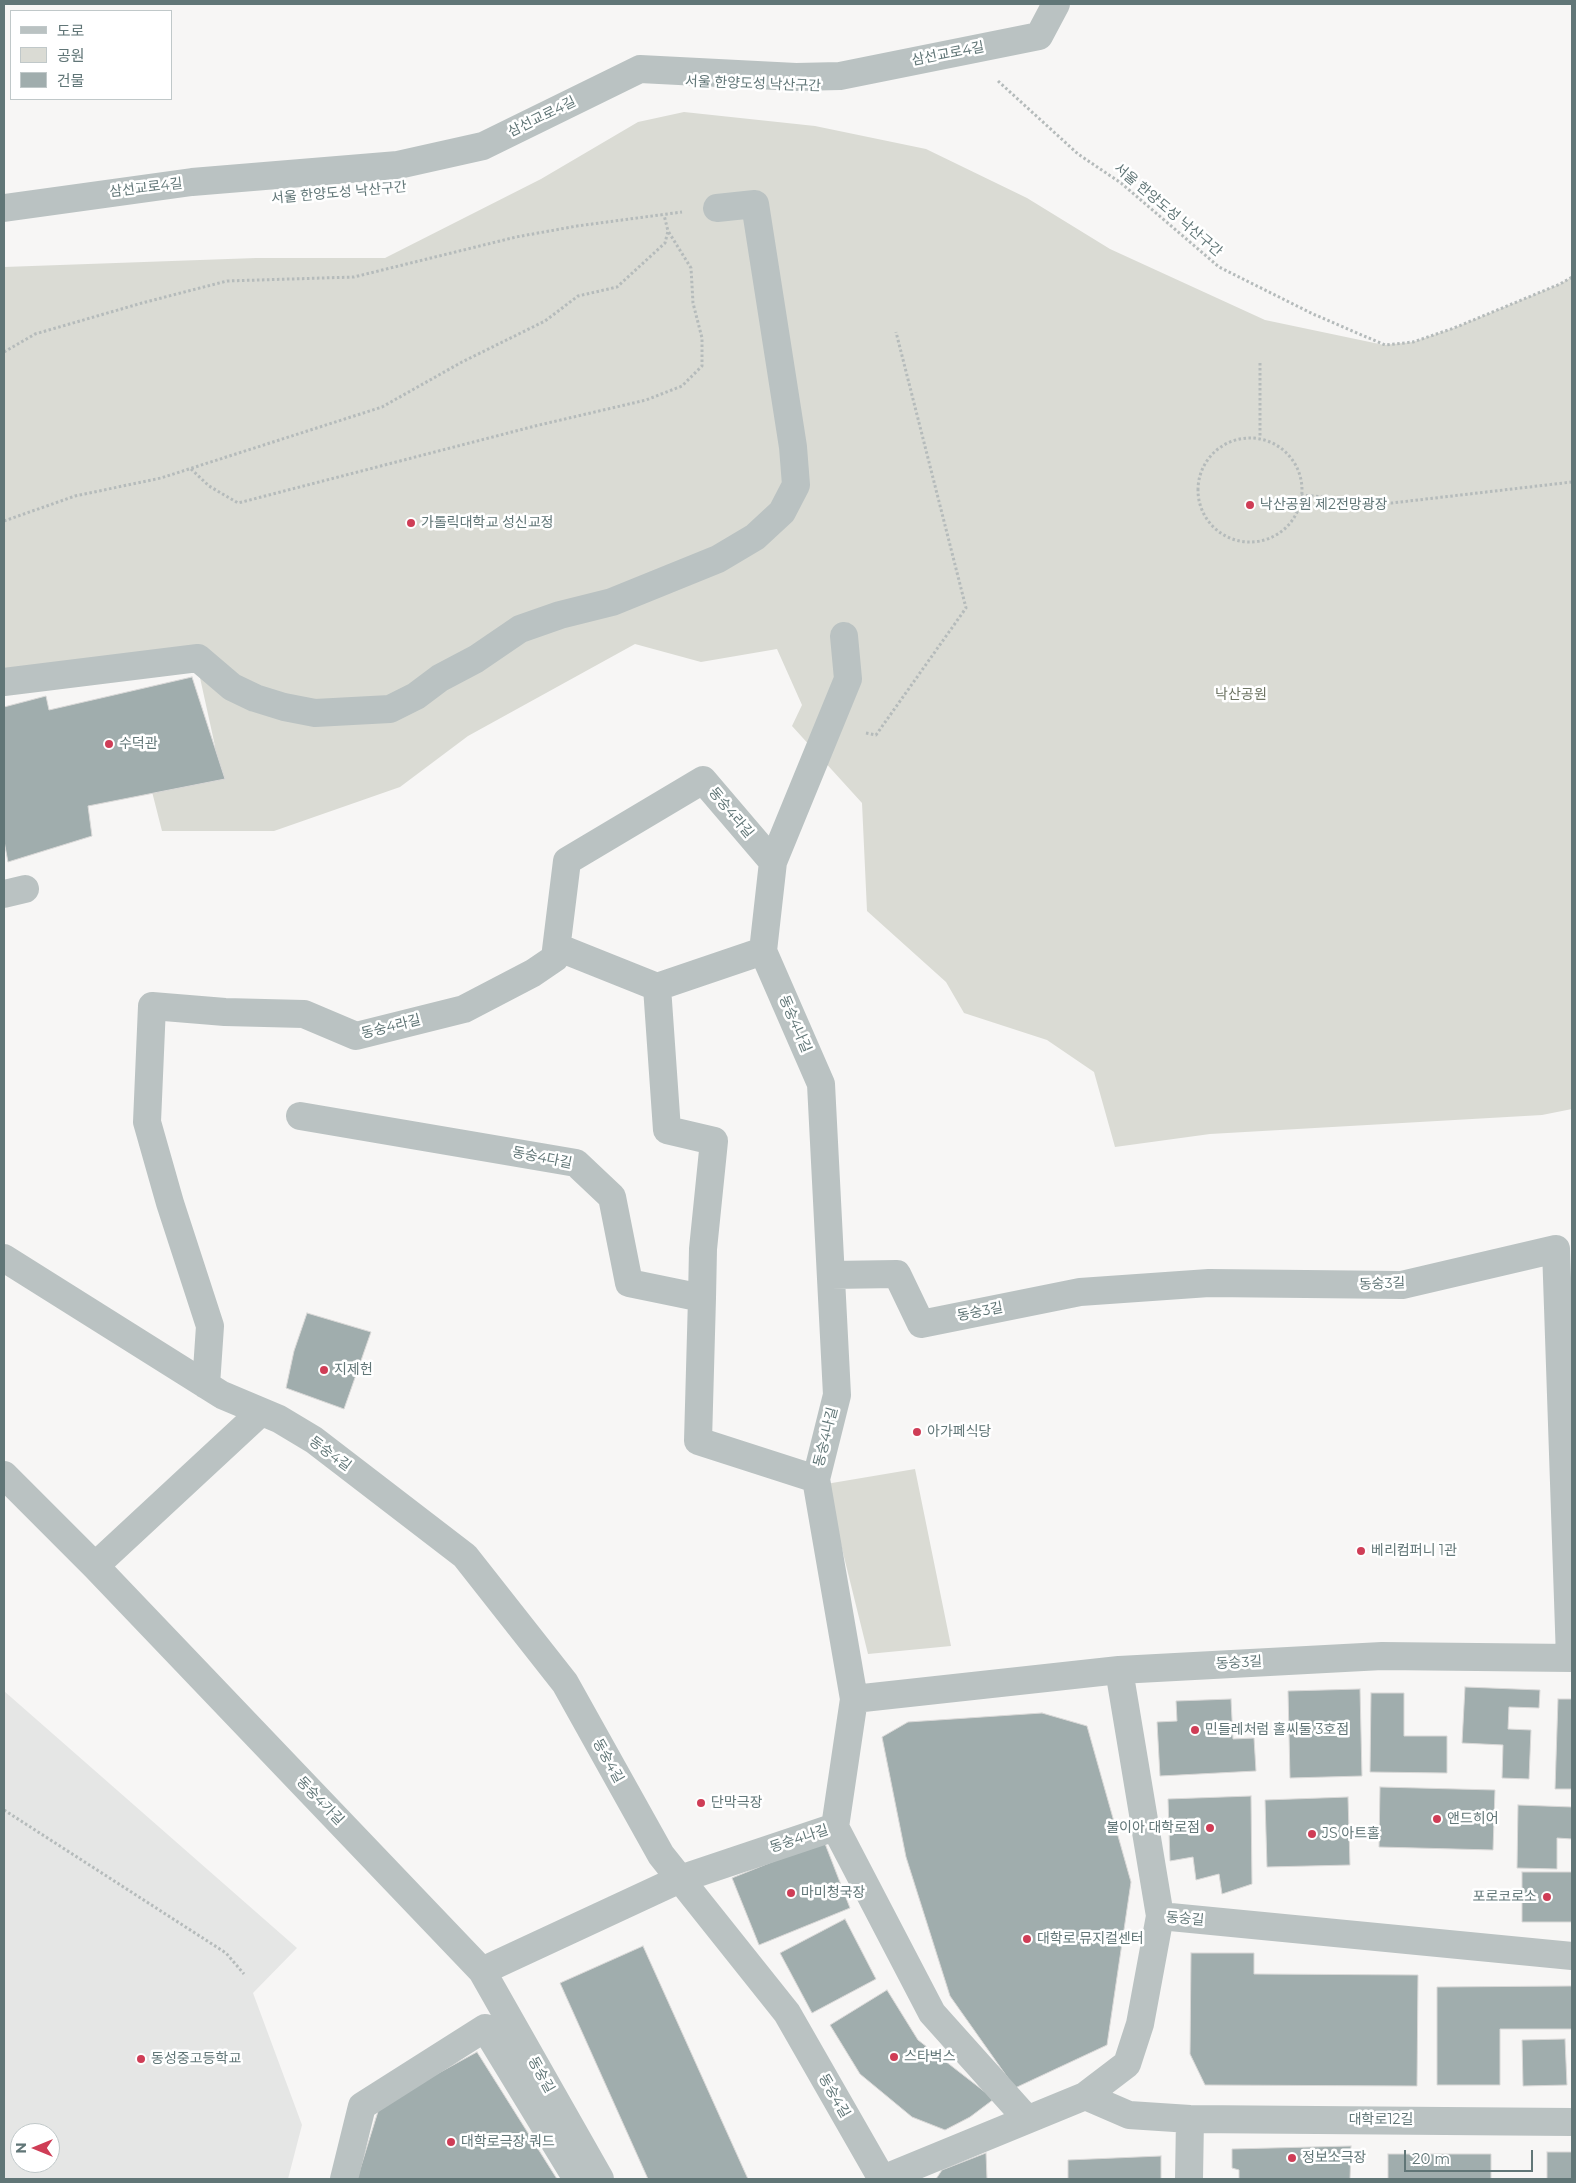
<!DOCTYPE html>
<meta charset="utf-8">
<style>
body{margin:0}
#map{position:relative;width:1576px;height:2183px;overflow:hidden;background:#f7f6f5;font-family:Montserrat,"Noto Sans KR",sans-serif}
canvas{display:block}
.frame{position:absolute;inset:0;border:5px solid #617677;pointer-events:none}
.legend{position:absolute;left:10px;top:10px;width:162px;height:90px;box-sizing:border-box;background:#fff;border:1px solid #c0c8c9;margin:0;padding:6px 9px;list-style:none;font-size:15px;color:#617677}
.legend li{display:flex;align-items:center;gap:10px;height:25px}
.legend b{width:25px;border:1px solid #c0c8c9}
.north{position:absolute;left:10px;top:2123px;width:50px;height:50px;box-sizing:border-box;background:#fff;border:1px solid #c0c8c9;border-radius:50%;rotate:270deg;font-size:14px;font-weight:700;line-height:20px;text-align:center;color:#617677}
.north::after{content:'';display:block;margin:auto;width:18px;height:22px;background:#cf3d56;clip-path:polygon(50% 0,100% 100%,50% 72%,0 100%)}
.scale{position:absolute;left:1404px;top:2150px;width:129px;height:22px;box-sizing:border-box;border:2px solid #617677;border-top:0;padding-left:6px;font-size:15px;line-height:18px;white-space:nowrap;color:#617677;-webkit-text-stroke:4px #fff;paint-order:stroke}
</style>
<div id="map">
<canvas width="1576" height="2183"></canvas>
<div class="frame"></div>
<ul class="legend">
<li><b style="height:6px;background:#bac2c2"></b>도로</li>
<li><b style="height:14px;background:#dadbd4"></b>공원</li>
<li><b style="height:14px;background:#a0adad"></b>건물</li>
</ul>
<div class="north">N</div>
<div class="scale">20 m</div>
</div>
<script>
const g = document.querySelector('canvas').getContext('2d');
g.lineJoin = 'round';
function paint(path, color) { g.fillStyle = color; g.fill(path, 'evenodd'); }
const shape = rows => new Path2D(rows.map(r => 'M' + r).join(''));
function stroke(path, color, width, dash) { g.strokeStyle = color; g.lineWidth = width; g.lineCap = dash ? 'butt' : 'round'; g.setLineDash(dash || []); g.stroke(path); }
function drawText(font, color, halo, rows, align = 'center') {
  g.font = font + ' Montserrat,"Noto Sans KR",sans-serif'; g.lineWidth = 5; g.setLineDash([]); g.textBaseline = 'middle'; g.strokeStyle = halo; g.fillStyle = color; for (const [text, x, y, turn = 0] of rows) {
    g.save(); g.translate(x, y); g.rotate((+turn || 0) * Math.PI / 180); g.textAlign = isNaN(turn) ? turn : align; if (halo) g.strokeText(text, 0, 0); g.fillText(text, 0, 0); g.restore();
  }
}
paint(shape([
 [4,1691,297,1948,253,1993,302,2125,288,2179,4,2179],
 [20,2133,50,2133,50,2163,20,2163]
]), '#e5e6e5');
paint(shape([
 [684,112,815,126,926,149,1027,198,1110,249,1265,320,1384,345,1413,342,1454,328,1560,284,1572,277,1572,1109,1542,1115,1210,1134,1115,1147,1094,1072,1047,1040,964,1013,946,982,867,911,862,803,792,726,802,705,777,649,701,662,635,644,468,736,400,787,274,831,162,831,147,772,215,746,195,655,4,687,4,267,256,258,385,258,541,179,638,122],
 [915,1469,951,1646,868,1654,826,1484]
]), '#dadbd4');
const building = shape([
 [192,677,225,779,88,806,92,836,8,862,4,841,4,707,46,696,49,710,192,677],
 [307,1313,371,1332,344,1409,286,1388,294,1351,307,1313],
 [1465,1687,1540,1690,1539,1708,1509,1707,1508,1729,1531,1730,1529,1779,1502,1778,1503,1745,1462,1743,1465,1687],
 [1360,1689,1362,1776,1290,1778,1288,1691,1360,1689],
 [1371,1693,1404,1693,1404,1736,1447,1736,1447,1773,1370,1772,1371,1693],
 [1231,1699,1233,1739,1254,1738,1256,1771,1160,1776,1157,1722,1177,1721,1176,1701,1231,1699],
 [1558,1699,1572,1699,1572,1789,1555,1789,1558,1699],
 [1042,1713,1087,1726,1131,1882,1107,2045,1015,2088,950,1996,906,1857,882,1737,908,1722,1042,1713],
 [1380,1787,1495,1790,1493,1850,1379,1847,1380,1787],
 [1251,1796,1252,1884,1222,1894,1219,1874,1196,1880,1193,1857,1170,1861,1168,1799,1251,1796],
 [1348,1797,1350,1865,1267,1867,1265,1800,1348,1797],
 [1518,1805,1572,1807,1572,1839,1557,1838,1557,1869,1517,1868,1518,1805],
 [824,1841,850,1908,759,1945,732,1878,824,1841],
 [1522,1872,1572,1872,1572,1922,1522,1922,1522,1872],
 [845,1919,876,1979,812,2013,780,1953,845,1919],
 [643,1946,748,2179,648,2179,560,1983,643,1946],
 [1191,1953,1254,1953,1254,1974,1418,1975,1417,2086,1205,2085,1190,2054,1191,1953],
 [1572,1986,1572,2029,1500,2029,1500,2085,1437,2085,1437,1987,1572,1986],
 [887,1990,918,2040,994,2099,970,2117,945,2130,912,2117,860,2074,830,2025,887,1990],
 [1565,2039,1567,2085,1523,2086,1522,2040,1565,2039],
 [477,2052,557,2179,357,2179,380,2105,477,2052],
 [1351,2146,1350,2179,1239,2179,1239,2170,1232,2168,1232,2149,1351,2146],
 [1547,2152,1572,2152,1572,2179,1547,2179,1547,2152],
 [986,2153,987,2179,936,2179,942,2170,986,2153],
 [1388,2154,1491,2154,1491,2179,1388,2179,1388,2154],
 [1161,2156,1161,2179,1068,2179,1068,2160,1161,2156]
]);
paint(building, '#a0adad');
stroke(building, '#d9d8d7', 1);
stroke(shape([
 [998,81,1078,154,1121,183,1219,267,1313,314,1385,345,1413,342,1454,328,1560,284,1572,277],
 [4,352,35,334,142,303,227,281,354,277,516,237,577,226,682,212],
 [1260,363,1260,438],
 '1198 490a52 52 0 1 1 104 0a52 52 0 1 1-104 0Z',
 [191,469,209,486,238,503,535,426,646,400,682,386,702,366,702,338,693,303,691,268,668,231],
 [1301,495,1392,503,1572,482],
 [4,521,75,496,161,478,382,407,462,362,545,321,578,296,617,287,665,243,668,231,664,215],
 [866,733,876,735,966,608,896,332],
 [4,1810,226,1953,244,1974]
]), '#b5bbbb', 3, [2.5, 2.5]);
stroke(shape([
 [4,208,192,182,398,165,483,146,640,69,796,77,840,76,1039,36,1056,4],
 [4,682,198,658,232,687,255,698,284,707,315,713,390,709,416,696,440,678,476,659,520,629,560,615,612,602,718,559,755,537,782,512,796,485,793,447,755,204,717,208],
 [4,894,25,889],
 [557,947,657,987,763,951],
 [657,987,667,1130,714,1141,703,1249,702,1298],
 [300,1116,576,1163,612,1197,629,1283,702,1298,698,1441,816,1479],
 [4,1258,222,1395,279,1419,314,1440,465,1556,565,1683,661,1855,787,2013,882,2179],
 [831,1275,897,1274,921,1324,1080,1292,1209,1283,1402,1285,1556,1249,1570,1658],
 [206,1385,210,1326,170,1203,147,1122,152,1006,225,1012,304,1014,356,1036,464,1009,533,973,555,958,567,861,703,780,773,862],
 [4,1475,95,1566,482,1971,680,1879,835,1827,854,1699,816,1479,837,1395,821,1084,763,951,773,862,848,679,844,636],
 [95,1566,261,1412],
 [1119,1670,1382,1656,1572,1658],
 [854,1699,1119,1670,1160,1916],
 [835,1827,932,2013,1027,2119],
 [482,1971,600,2179],
 [1085,2096,1129,2115,1190,2119,1572,2122],
 [344,2179,362,2106,485,2028,577,2179],
 [883,2179,1085,2096,1127,2064,1140,2024,1160,1916,1572,1956],
 [1189,2179,1190,2119]
]), '#bac2c2', 28);
for (const [x, y, r, color] of [
 [1250,505,5,"#cf3d56"],
 [411,523,5,"#cf3d56"],
 [109,744,5,"#cf3d56"],
 [324,1370,5,"#cf3d56"],
 [917,1432,5,"#cf3d56"],
 [1361,1551,5,"#cf3d56"],
 [1195,1730,5,"#cf3d56"],
 [701,1803,5,"#cf3d56"],
 [1437,1819,5,"#cf3d56"],
 [1210,1828,5,"#cf3d56"],
 [1312,1834,5,"#cf3d56"],
 [791,1893,5,"#cf3d56"],
 [1547,1897,5,"#cf3d56"],
 [1027,1939,5,"#cf3d56"],
 [894,2057,5,"#cf3d56"],
 [141,2059,5,"#cf3d56"],
 [451,2142,5,"#cf3d56"],
 [1292,2158,5,"#cf3d56"]
]) { const dot = new Path2D(); dot.arc(x, y, r, 0, 2 * Math.PI); g.fillStyle = color; g.fill(dot); stroke(dot, '#fff', 2); }
drawText('14px', '#617677', '#fff', [
 ["삼선교로4길",948,54,-11],
 ["서울 한양도성 낙산구간",753,84,2],
 ["삼선교로4길",542,117,-26],
 ["삼선교로4길",146,188,-7],
 ["서울 한양도성 낙산구간",339,193,-5],
 ["서울 한양도성 낙산구간",1168,210,40],
 ["동숭4라길",731,813,50],
 ["동숭4나길",795,1024,67],
 ["동숭4라길",391,1027,-14],
 ["동숭4다길",542,1158,11],
 ["동숭3길",1382,1284,-2],
 ["동숭3길",980,1312,-11],
 ["동숭4나길",826,1437,-76],
 ["동숭4길",330,1454,36],
 ["동숭3길",1239,1663,-3],
 ["동숭4길",608,1761,61],
 ["동숭4가길",320,1801,46],
 ["동숭4나길",799,1839,-18],
 ["동숭길",1185,1919,5],
 ["동숭길",541,2075,61],
 ["동숭4길",834,2096,60],
 ["대학로12길",1381,2120]
]);
drawText('14px', '#617677', '#fff', [
 ["낙산공원 제2전망광장",1260,505],
 ["가톨릭대학교 성신교정",421,523],
 ["수덕관",119,744],
 ["지제헌",334,1370],
 ["아가페식당",927,1432],
 ["베리컴퍼니 1관",1371,1551],
 ["민들레처럼 홀씨둘 3호점",1205,1730],
 ["단막극장",711,1803],
 ["앤드히어",1447,1819],
 ["불이아 대학로점",1200,1828,"right"],
 ["JS 아트홀",1322,1834],
 ["마미청국장",801,1893],
 ["포로코로소",1537,1897,"right"],
 ["대학로 뮤지컬센터",1037,1939],
 ["스타벅스",904,2057],
 ["동성중고등학교",151,2059],
 ["대학로극장 쿼드",461,2142],
 ["정보소극장",1302,2158]
], 'left');
drawText('14px', '#6e7564', '#fff', [
 ["낙산공원",1241,695]
]);
</script>
